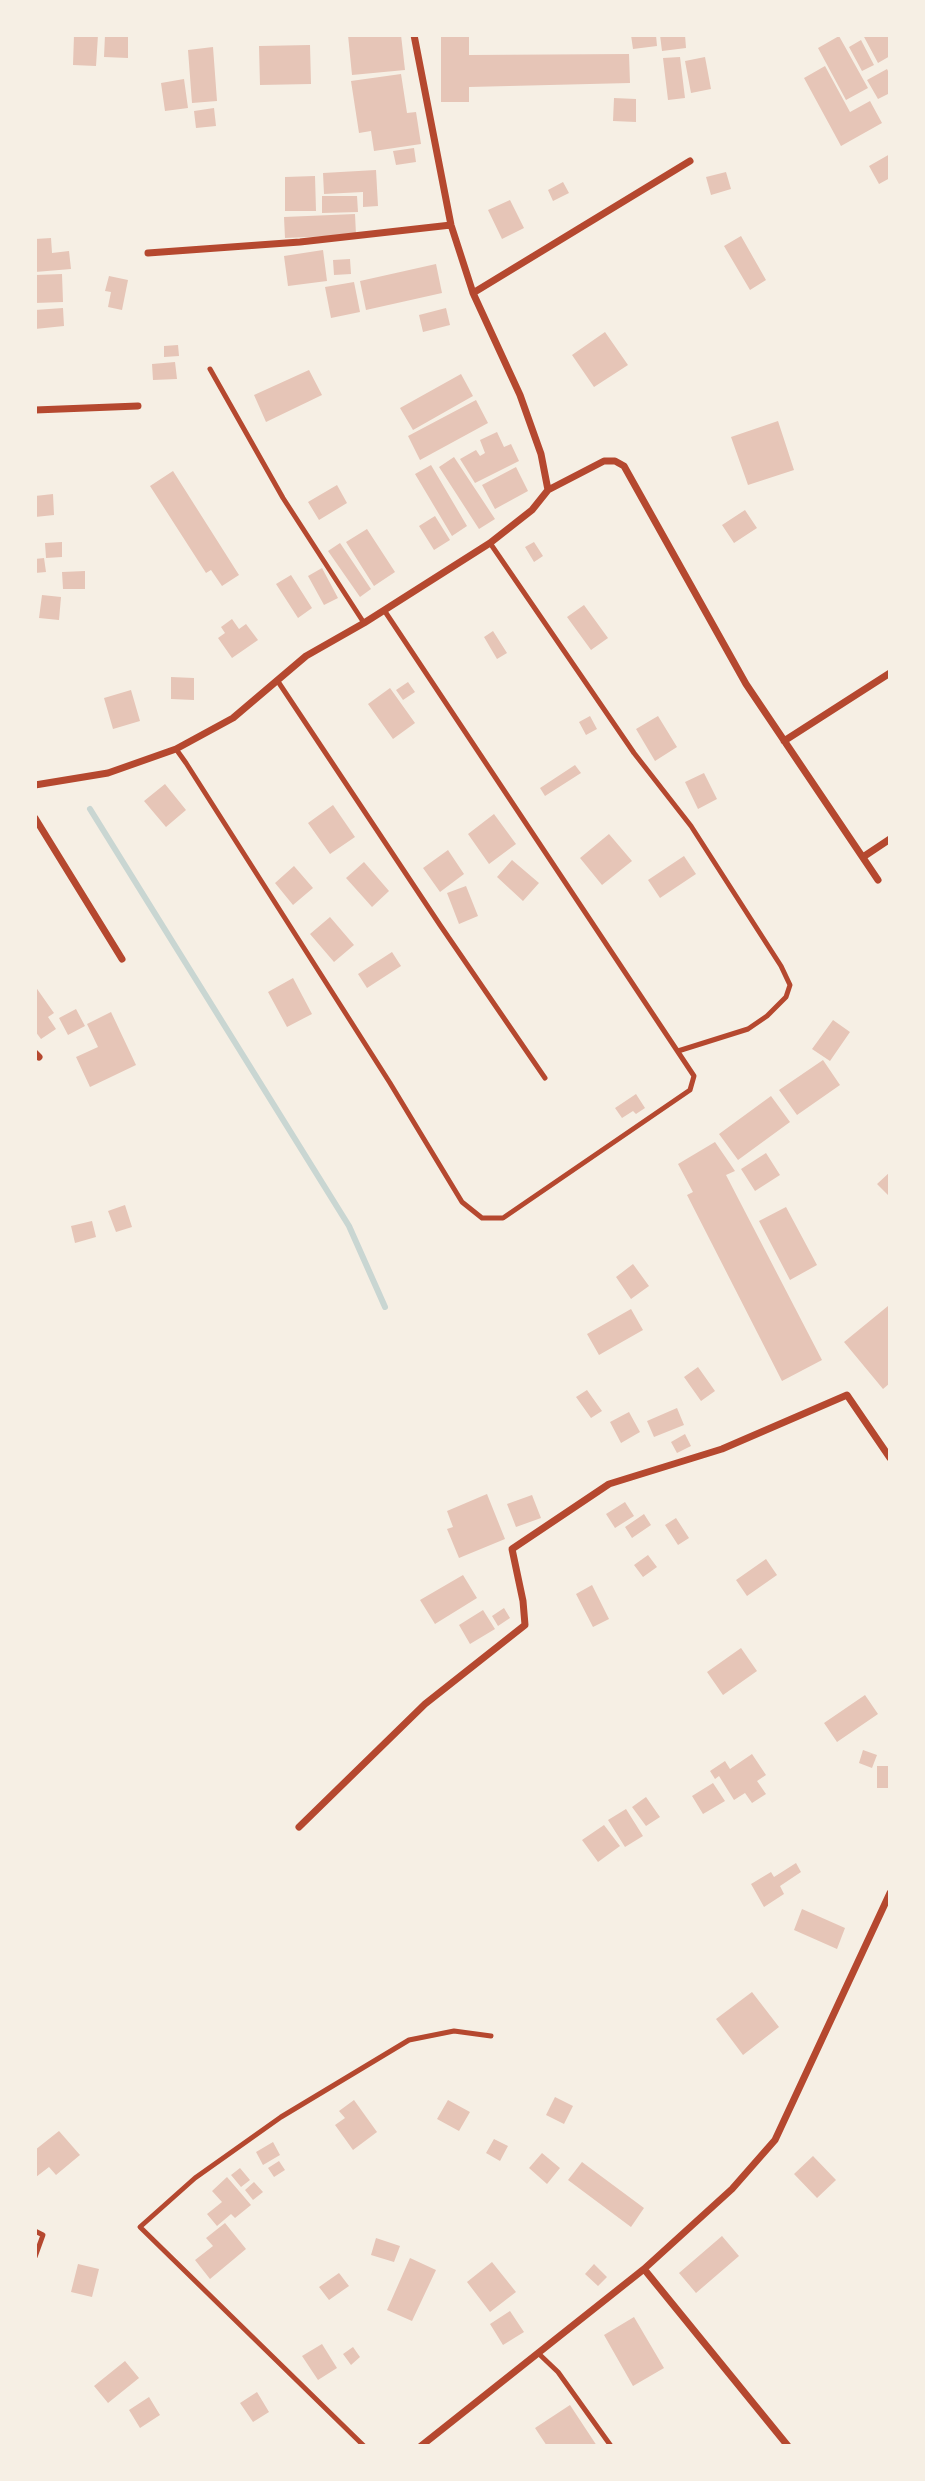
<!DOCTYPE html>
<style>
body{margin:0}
#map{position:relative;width:925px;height:2481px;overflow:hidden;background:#f6efe4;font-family:"Open Sans",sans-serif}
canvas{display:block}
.frame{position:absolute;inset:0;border:37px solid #f6efe4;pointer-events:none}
</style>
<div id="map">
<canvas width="925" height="2481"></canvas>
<div class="frame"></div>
</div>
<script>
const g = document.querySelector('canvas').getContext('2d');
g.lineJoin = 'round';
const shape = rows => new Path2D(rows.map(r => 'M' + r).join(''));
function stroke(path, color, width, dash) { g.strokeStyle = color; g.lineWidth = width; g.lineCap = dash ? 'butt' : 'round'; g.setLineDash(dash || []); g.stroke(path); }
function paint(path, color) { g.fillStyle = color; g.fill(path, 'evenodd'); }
stroke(shape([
 [90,809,349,1226,385,1307]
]), '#c9d6d2', 6);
paint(shape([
 [74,35,98,35,96,66,73,65],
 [105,35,128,35,128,58,104,57],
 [348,35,401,35,405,70,352,75],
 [441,35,469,35,469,55,629,54,630,83,469,87,469,102,441,102],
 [631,35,656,35,657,46,633,49],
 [660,35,685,35,686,48,662,51],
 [863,35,890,35,890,56,878,63],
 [839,36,868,88,846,100,818,48],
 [861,40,874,65,862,71,849,47],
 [310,45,311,84,260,85,259,46],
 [213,47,217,101,192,103,188,50],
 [680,57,685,98,668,100,663,58],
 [705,57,711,89,691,93,685,61],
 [825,66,850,112,870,101,882,123,841,146,804,78],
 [887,69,890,75,890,93,878,99,867,80],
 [401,74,407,113,416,112,421,144,374,151,371,131,359,133,351,81],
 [184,79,188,108,165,111,161,83],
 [614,98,636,99,636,122,613,121],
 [214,108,216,126,196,128,194,111],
 [414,148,416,162,396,165,393,151],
 [890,154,890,178,879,184,869,166],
 [376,170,378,206,363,207,363,192,324,194,323,173],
 [726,172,731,189,711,195,706,177],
 [315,176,316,211,285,211,285,177],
 [563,182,569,193,553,201,548,190],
 [322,196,357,196,358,212,322,213],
 [510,200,524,228,502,239,488,210],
 [355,214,356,235,285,238,284,217],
 [741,236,766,280,750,290,724,246],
 [51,238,52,253,69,251,71,269,35,272,35,239],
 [323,250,327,281,288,286,284,256],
 [350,259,351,274,334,275,333,260],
 [436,264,442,293,366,310,360,281],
 [62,274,63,302,35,303,35,275],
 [109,276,128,280,122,310,108,307,111,292,105,291],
 [354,282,360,312,331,318,325,287],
 [63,308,64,326,35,329,35,310],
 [446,308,450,325,423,332,419,315],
 [605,332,628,365,594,387,572,355],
 [178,345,179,356,164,357,164,346],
 [175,362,177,379,153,380,152,364],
 [309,370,322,395,266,422,254,395],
 [461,374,473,396,413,430,400,408],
 [476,400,488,423,420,460,408,436],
 [778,421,794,470,748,485,731,437],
 [497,432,504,447,511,444,519,461,475,483,460,459,476,450,480,456,485,453,480,440],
 [454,457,495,519,479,529,439,467],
 [431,465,467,526,452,536,415,474],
 [516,467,528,491,495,509,482,485],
 [173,471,239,575,222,586,211,570,206,573,150,486],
 [337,485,347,503,319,520,308,502],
 [53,494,54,515,35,517,35,496],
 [745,510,757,528,734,543,722,525],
 [435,516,450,540,434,550,419,526],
 [367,529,395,572,374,586,346,542],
 [62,542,62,557,46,558,45,543],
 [534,542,543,556,534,562,525,547],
 [340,543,371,589,360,597,328,551],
 [44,558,46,572,35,573,35,559],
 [322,568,338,598,324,605,308,576],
 [85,571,85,589,63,589,62,572],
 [291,575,312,608,298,618,276,584],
 [42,595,61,597,59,620,39,618],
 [584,605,608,638,591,650,567,617],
 [232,619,239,629,246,624,258,640,232,658,218,638,225,633,221,627],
 [493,631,507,653,497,659,484,637],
 [171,677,194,678,194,700,171,699],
 [408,682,415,692,403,700,396,690],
 [390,688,415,723,393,739,368,704],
 [131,690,140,721,113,729,104,698],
 [590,716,597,729,586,735,579,722],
 [658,716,677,747,655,761,636,729],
 [575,765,581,773,545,796,540,788],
 [704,773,717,799,698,809,685,782],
 [165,784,186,810,166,827,144,801],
 [333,805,355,837,330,854,308,823],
 [494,814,516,844,489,864,468,834],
 [609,834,632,861,602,885,580,858],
 [448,850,464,874,440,892,423,868],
 [684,856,696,874,660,898,648,880],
 [512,860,539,883,523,901,497,877],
 [364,862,389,891,372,907,346,878],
 [294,866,313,888,293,905,275,883],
 [466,886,478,916,459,924,447,893],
 [330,917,354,945,334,962,310,934],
 [392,952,401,966,367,988,358,974],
 [293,978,312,1014,287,1027,268,992],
 [35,986,54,1013,48,1017,56,1029,41,1039,35,1031],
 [76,1009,85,1026,68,1035,59,1018],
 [111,1012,136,1065,90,1087,76,1057,98,1047,87,1024],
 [833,1020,850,1032,830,1061,812,1049],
 [823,1060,840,1085,797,1115,779,1090],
 [636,1094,645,1108,636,1114,633,1111,622,1118,615,1108],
 [771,1096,790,1122,738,1160,719,1134],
 [715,1142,735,1171,726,1175,822,1360,782,1381,687,1195,693,1192,678,1164],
 [766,1153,780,1175,755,1191,741,1169],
 [890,1172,890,1197,877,1184],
 [125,1205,132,1227,116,1232,108,1211],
 [786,1207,817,1265,790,1280,759,1221],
 [92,1221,96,1237,75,1243,71,1226],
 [633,1264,649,1286,631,1299,616,1277],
 [888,1306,890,1383,883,1389,844,1342],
 [631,1309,643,1330,599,1355,587,1334],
 [698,1367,715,1391,701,1401,684,1377],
 [587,1390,602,1411,591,1418,576,1397],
 [677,1408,684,1425,654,1437,647,1421],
 [629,1412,640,1432,621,1443,610,1422],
 [685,1434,691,1446,677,1453,671,1442],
 [487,1494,505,1539,459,1558,447,1529,453,1527,447,1511],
 [532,1495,541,1518,516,1527,507,1504],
 [625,1502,634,1516,615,1528,606,1514],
 [644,1514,651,1525,632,1538,625,1527],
 [676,1518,689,1538,678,1545,665,1525],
 [648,1555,657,1567,643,1577,634,1565],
 [766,1559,777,1575,747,1596,736,1580],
 [463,1575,477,1598,435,1624,420,1600],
 [592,1585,609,1619,593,1627,576,1594],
 [504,1608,510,1618,498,1626,492,1616],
 [483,1610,495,1629,470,1644,459,1625],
 [741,1648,757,1671,723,1695,707,1672],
 [865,1695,878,1714,837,1742,824,1723],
 [863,1750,877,1755,872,1768,859,1763],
 [752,1754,766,1775,757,1781,766,1794,752,1803,745,1793,734,1800,719,1776,715,1779,710,1771,725,1761,730,1769],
 [877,1766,890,1766,890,1788,877,1788],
 [713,1783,725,1801,703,1814,692,1796],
 [646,1797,660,1817,646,1826,632,1807],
 [626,1809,643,1836,625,1847,608,1820],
 [604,1825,620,1846,598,1862,582,1840],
 [796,1863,801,1872,780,1886,784,1894,764,1907,751,1884,771,1872,774,1877],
 [802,1909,845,1928,837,1949,794,1930],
 [752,1992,779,2027,743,2055,716,2019],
 [555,2097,573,2106,564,2124,546,2115],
 [354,2100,377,2132,353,2150,335,2125,345,2118,339,2111],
 [448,2100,470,2112,459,2131,437,2119],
 [59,2131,80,2155,56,2175,49,2167,36,2177,35,2150],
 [494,2139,508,2146,500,2161,486,2153],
 [273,2142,280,2155,263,2165,256,2152],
 [542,2153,560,2168,547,2184,529,2168],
 [813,2156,836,2180,817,2198,794,2174],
 [279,2161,285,2170,274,2177,268,2168],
 [582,2162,644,2208,631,2227,568,2180],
 [240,2168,250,2180,241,2187,231,2175],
 [227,2177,251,2205,235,2218,231,2214,217,2226,207,2214,222,2202,212,2191],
 [254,2182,263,2192,253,2200,245,2190],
 [225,2223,246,2249,210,2279,195,2260,213,2246,206,2238],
 [722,2236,739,2256,696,2293,679,2273],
 [376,2238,400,2246,394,2262,371,2255],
 [410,2258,436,2270,412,2321,387,2310],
 [492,2262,516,2292,490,2312,467,2282],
 [78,2264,99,2269,92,2297,71,2292],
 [594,2264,607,2277,598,2286,585,2274],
 [339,2273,349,2286,329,2300,319,2287],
 [510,2311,524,2332,503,2345,490,2324],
 [634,2317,664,2368,633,2386,604,2335],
 [322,2344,337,2368,318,2380,302,2356],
 [353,2347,360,2357,351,2365,343,2354],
 [125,2361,139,2378,108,2403,94,2386],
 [257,2392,269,2412,253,2422,240,2403],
 [149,2397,160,2415,140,2428,129,2410],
 [570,2405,597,2446,547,2446,535,2428]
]), '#e6c5b7');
stroke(shape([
 [210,369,283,498,364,623],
 [490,543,634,753,691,826,781,966,790,985,786,997,767,1016,748,1029,678,1051],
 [277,680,440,925,545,1078],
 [176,749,186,763,390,1083,462,1202,482,1218,503,1218,690,1090,694,1076,384,610],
 [35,2231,43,2235,35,2257],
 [538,2353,558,2372,611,2446],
 [364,2446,140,2227,195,2178,281,2117,409,2040,454,2031,491,2036]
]), '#b5482f', 5);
stroke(shape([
 [148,253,300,242,451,225],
 [473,293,690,161],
 [35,410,138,406],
 [548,490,604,461,615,461,624,466,746,684,878,880],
 [784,741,890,673],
 [35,785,108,773,176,749,233,718,306,656,364,623,490,543,532,510,548,490,541,454,520,395,473,293,451,225,414,35],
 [35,818,122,959],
 [863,857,890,839],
 [35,1053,39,1057],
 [299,1827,425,1704,525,1625,523,1601,512,1549,609,1484,722,1449,847,1395,890,1458],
 [644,2269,788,2446],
 [421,2446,644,2269,732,2189,775,2140,890,1893]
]), '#b5482f', 7);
</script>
